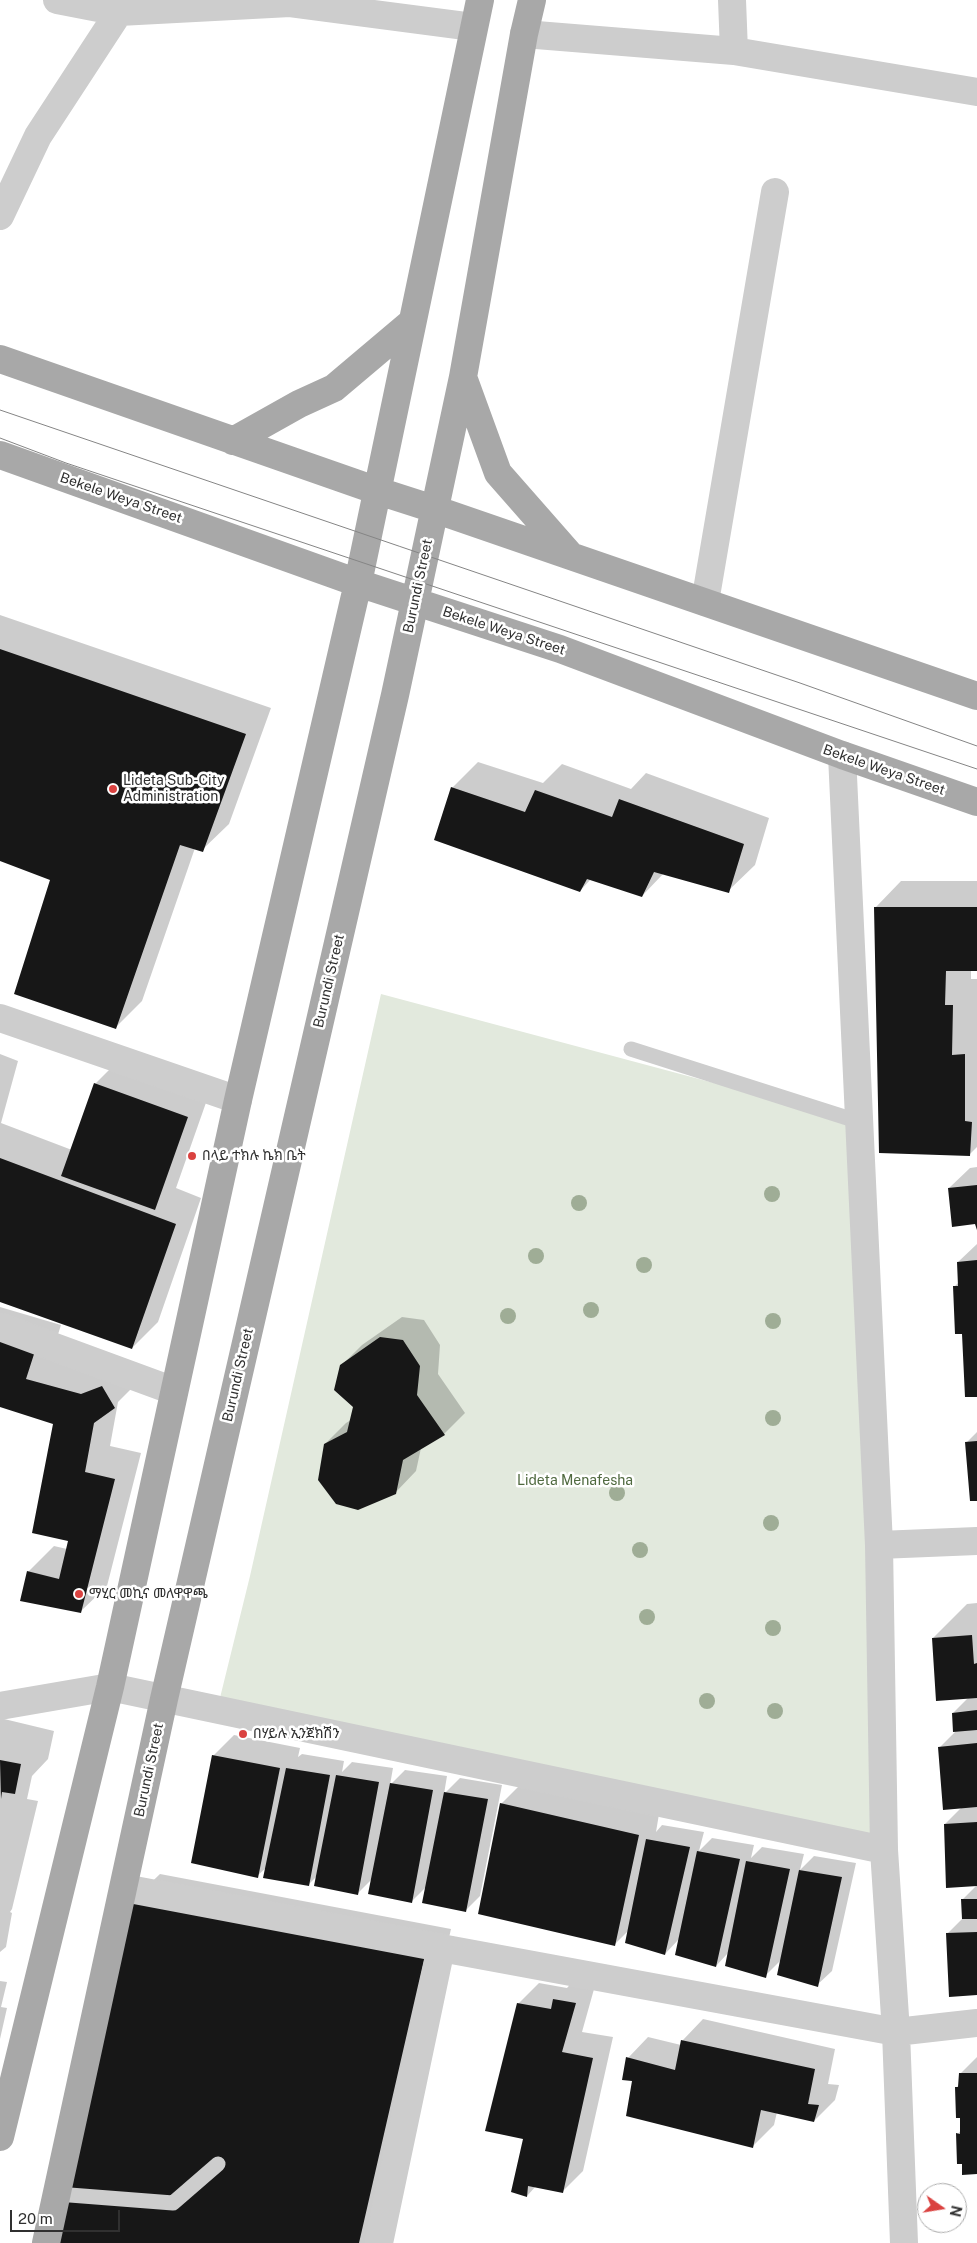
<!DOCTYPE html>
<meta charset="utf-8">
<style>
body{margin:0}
#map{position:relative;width:977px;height:2243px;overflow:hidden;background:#fff;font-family:"Public Sans",sans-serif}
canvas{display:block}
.north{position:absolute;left:917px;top:2183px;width:50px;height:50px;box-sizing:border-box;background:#fff;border:1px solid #acacac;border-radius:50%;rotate:103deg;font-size:14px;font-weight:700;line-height:20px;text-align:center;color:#303030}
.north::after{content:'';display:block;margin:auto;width:18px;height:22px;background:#da4240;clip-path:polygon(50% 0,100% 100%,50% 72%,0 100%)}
.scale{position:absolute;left:10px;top:2210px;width:110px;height:22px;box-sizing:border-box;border:2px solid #303030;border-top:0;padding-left:6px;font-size:15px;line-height:18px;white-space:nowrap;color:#303030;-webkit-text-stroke:4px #fff;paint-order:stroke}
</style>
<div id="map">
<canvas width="977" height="2243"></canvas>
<div class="north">N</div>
<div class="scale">20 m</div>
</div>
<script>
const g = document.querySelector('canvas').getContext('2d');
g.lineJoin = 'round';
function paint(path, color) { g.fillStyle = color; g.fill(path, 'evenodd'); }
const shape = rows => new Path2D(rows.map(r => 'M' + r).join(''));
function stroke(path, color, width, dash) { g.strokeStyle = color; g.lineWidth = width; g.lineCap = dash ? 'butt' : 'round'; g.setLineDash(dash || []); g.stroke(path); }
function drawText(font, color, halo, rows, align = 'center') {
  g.font = font + ' "Public Sans","Noto Sans Ethiopic",sans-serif'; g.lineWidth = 5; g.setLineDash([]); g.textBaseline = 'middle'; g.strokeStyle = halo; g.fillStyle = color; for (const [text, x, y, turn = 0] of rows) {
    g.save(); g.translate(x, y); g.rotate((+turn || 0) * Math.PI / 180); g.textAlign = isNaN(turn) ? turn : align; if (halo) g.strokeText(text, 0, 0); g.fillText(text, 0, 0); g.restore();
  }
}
paint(shape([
 [381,994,860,1122,884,1850,217,1710,250,1576]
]), '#e2e9dd');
paint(shape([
 [0,615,271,708,229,824,202,850,195,848,142,1001,115,1028,52,879,0,860],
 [478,762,543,783,562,764,631,789,646,773,769,818,755,865,728,891,664,873,642,896,591,879,580,891,452,788],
 [901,881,977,881,977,970,971,970,971,979,977,979,977,1147,969,1155,875,908],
 [0,1054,18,1061,1,1123,72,1150,95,1084,116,1063,208,1097,176,1188,201,1198,158,1322,132,1348,0,1301],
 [977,1167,977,1231,976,1223,949,1188,970,1168],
 [977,1244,977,1395,954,1287,959,1282,958,1262],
 [0,1307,61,1325,52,1353,140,1380,118,1402,110,1446,141,1453,107,1586,80,1612,28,1572,54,1546,67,1549,69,1540,55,1423,0,1405],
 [402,1317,424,1320,440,1345,438,1374,465,1413,444,1434,421,1448,416,1471,395,1493,325,1444,346,1423,351,1420,354,1407,341,1366,362,1345],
 [977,1432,977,1499,966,1443],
 [977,1603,977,1994,948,1933,963,1918,962,1900,977,1885,945,1824,962,1807,940,1747,955,1732,953,1713,969,1697,933,1638,967,1604],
 [0,1718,54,1731,48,1759,32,1776,27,1799,38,1801,12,1909,10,1912,12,1913,6,1947,0,1952],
 [234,1735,300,1748,298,1757,302,1754,344,1761,342,1772,352,1762,393,1768,390,1785,405,1770,447,1776,444,1794,460,1778,502,1785,480,1896,465,1911,426,1887,411,1902,372,1879,357,1894,317,1876,308,1885,267,1867,257,1876,213,1756],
 [522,1783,659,1814,656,1832,662,1825,704,1832,699,1851,712,1838,754,1845,751,1858,762,1847,804,1854,800,1870,814,1856,856,1863,832,1971,817,1985,781,1960,765,1976,728,1953,716,1966,679,1939,665,1954,629,1930,614,1945,501,1804],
 [160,1874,451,1929,379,2243,61,2243,133,1900],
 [575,1979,596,1982,582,2032,613,2037,583,2171,562,2192,536,2186,527,2196,518,2004,539,1983,567,1988],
 [0,1981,7,1982,1,2007,7,2008,0,2039],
 [703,2019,835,2049,828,2084,839,2085,835,2100,814,2121,777,2112,774,2125,753,2146,633,2080,628,2058,648,2037,681,2045,683,2040],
 [977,2057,977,2173,963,2162,958,2134,961,2130,961,2116,956,2088,960,2084,960,2074]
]), '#0003');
paint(shape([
 [0,649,246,734,203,852,180,845,116,1029,14,994,50,880,0,861],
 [451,787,525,812,535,790,612,817,619,799,744,844,729,893,654,872,642,897,587,879,580,892,434,840],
 [874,907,977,907,977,971,946,971,945,1005,953,1005,952,1055,965,1054,965,1121,972,1122,970,1156,879,1153],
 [94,1083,188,1117,155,1210,61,1176],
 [0,1158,176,1224,132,1349,0,1302],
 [977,1185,977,1230,975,1224,952,1227,948,1188],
 [977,1260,977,1397,965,1397,962,1334,955,1334,953,1286,958,1286,957,1262],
 [380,1337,403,1340,420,1366,417,1395,445,1435,403,1460,396,1494,358,1510,336,1504,318,1480,324,1444,347,1432,353,1407,334,1390,340,1365],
 [0,1341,35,1351,26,1379,81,1394,102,1386,115,1408,94,1423,85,1472,115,1479,81,1613,20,1601,27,1571,59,1579,68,1541,32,1533,53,1424,0,1407],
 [977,1441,977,1501,970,1501,965,1442],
 [972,1635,974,1664,977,1663,977,1698,936,1701,932,1638],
 [977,1710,977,1730,953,1732,952,1713],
 [977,1743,977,1807,943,1810,938,1747],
 [212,1755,280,1768,258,1878,191,1863],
 [0,1760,21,1764,15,1794,2,1792,1,1799],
 [286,1768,330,1775,309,1886,263,1878],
 [336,1775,379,1782,358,1895,314,1886],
 [390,1783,433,1790,412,1903,368,1894],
 [444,1792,488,1799,466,1912,422,1903],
 [500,1803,639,1835,615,1946,478,1914],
 [977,1822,977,1886,946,1888,944,1824],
 [646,1839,690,1847,665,1955,625,1943],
 [697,1851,740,1859,716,1967,675,1955],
 [746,1861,790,1869,766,1978,725,1966],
 [799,1870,842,1877,818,1987,777,1975],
 [132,1899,425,1955,359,2243,59,2243],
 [961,1899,977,1899,977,1919,962,1919],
 [977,1932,977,1995,949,1997,946,1933],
 [553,1999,576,2003,562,2052,593,2058,563,2193,528,2186,527,2197,511,2192,523,2139,485,2131,517,2003,551,2009],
 [681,2040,815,2069,808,2104,819,2105,814,2122,761,2110,753,2148,626,2116,632,2081,622,2080,626,2057,675,2070],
 [959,2073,977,2073,977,2174,962,2175,962,2164,957,2164,956,2133,960,2134,960,2118,956,2118,955,2087,958,2087]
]), '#171717');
stroke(shape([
 [631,1049,860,1122],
 [57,2194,173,2203,218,2164]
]), '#cdcdcd', 15);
stroke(shape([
 [57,0,119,12,290,3,473,27],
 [524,34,734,51,732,0],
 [734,51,977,92],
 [0,216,38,136,119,12,123,0],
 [705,602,775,192],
 [842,755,879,1545,884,1850,896,2032,904,2243],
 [0,1018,238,1100],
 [0,1327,174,1391],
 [879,1545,977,1541],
 [0,1706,110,1687,884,1850],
 [124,1888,441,1948,896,2032,977,2023],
 [379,2243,441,1948]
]), '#cdcdcd', 28);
stroke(shape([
 [0,359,378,491,434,509,977,696],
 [463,377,498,473,570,555],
 [233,441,299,404,334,388,411,323],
 [0,455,358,583,560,649,842,755,977,802],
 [0,2137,110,1687,238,1100,358,583,480,0],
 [46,2243,164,1699,395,695,463,377,524,34,532,0]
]), '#a8a8a8', 28);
stroke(shape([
 [0,410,800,683,977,746],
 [0,438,66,463,977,769]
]), '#858585', 1);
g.fillStyle = '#9fad96';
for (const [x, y] of [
 [772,1194],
 [579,1203],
 [536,1256],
 [644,1265],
 [591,1310],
 [508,1316],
 [773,1321],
 [773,1418],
 [617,1493],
 [771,1523],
 [640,1550],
 [647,1617],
 [773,1628],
 [707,1701],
 [775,1711]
]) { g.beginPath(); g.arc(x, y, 8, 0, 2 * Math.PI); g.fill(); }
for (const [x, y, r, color] of [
 [113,789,5,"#da4240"],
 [192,1156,5,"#da4240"],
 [79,1594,5,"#da4240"],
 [243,1734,5,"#da4240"]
]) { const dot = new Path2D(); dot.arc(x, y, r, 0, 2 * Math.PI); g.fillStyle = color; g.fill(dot); stroke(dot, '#fff', 2); }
drawText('14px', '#303030', '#fff', [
 ["Bekele Weya Street",121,498,19],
 ["Burundi Street",418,586,-78],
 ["Bekele Weya Street",504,631,18],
 ["Bekele Weya Street",884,770,19],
 ["Burundi Street",329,981,-77],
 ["Burundi Street",238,1375,-77],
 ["Burundi Street",149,1770,-78]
]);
drawText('14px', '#303030', '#fff', [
 ["Lideta Sub-City",123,781],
 ["Administration",123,797],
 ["በላይ ተክሉ ኬክ ቤት",202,1156],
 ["ማሂር መኪና መለዋዋጫ",89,1594],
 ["በሃይሉ ኢንጀክሽን",253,1734]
], 'left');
drawText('14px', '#506a40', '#fff', [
 ["Lideta Menafesha",575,1481]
]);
</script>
